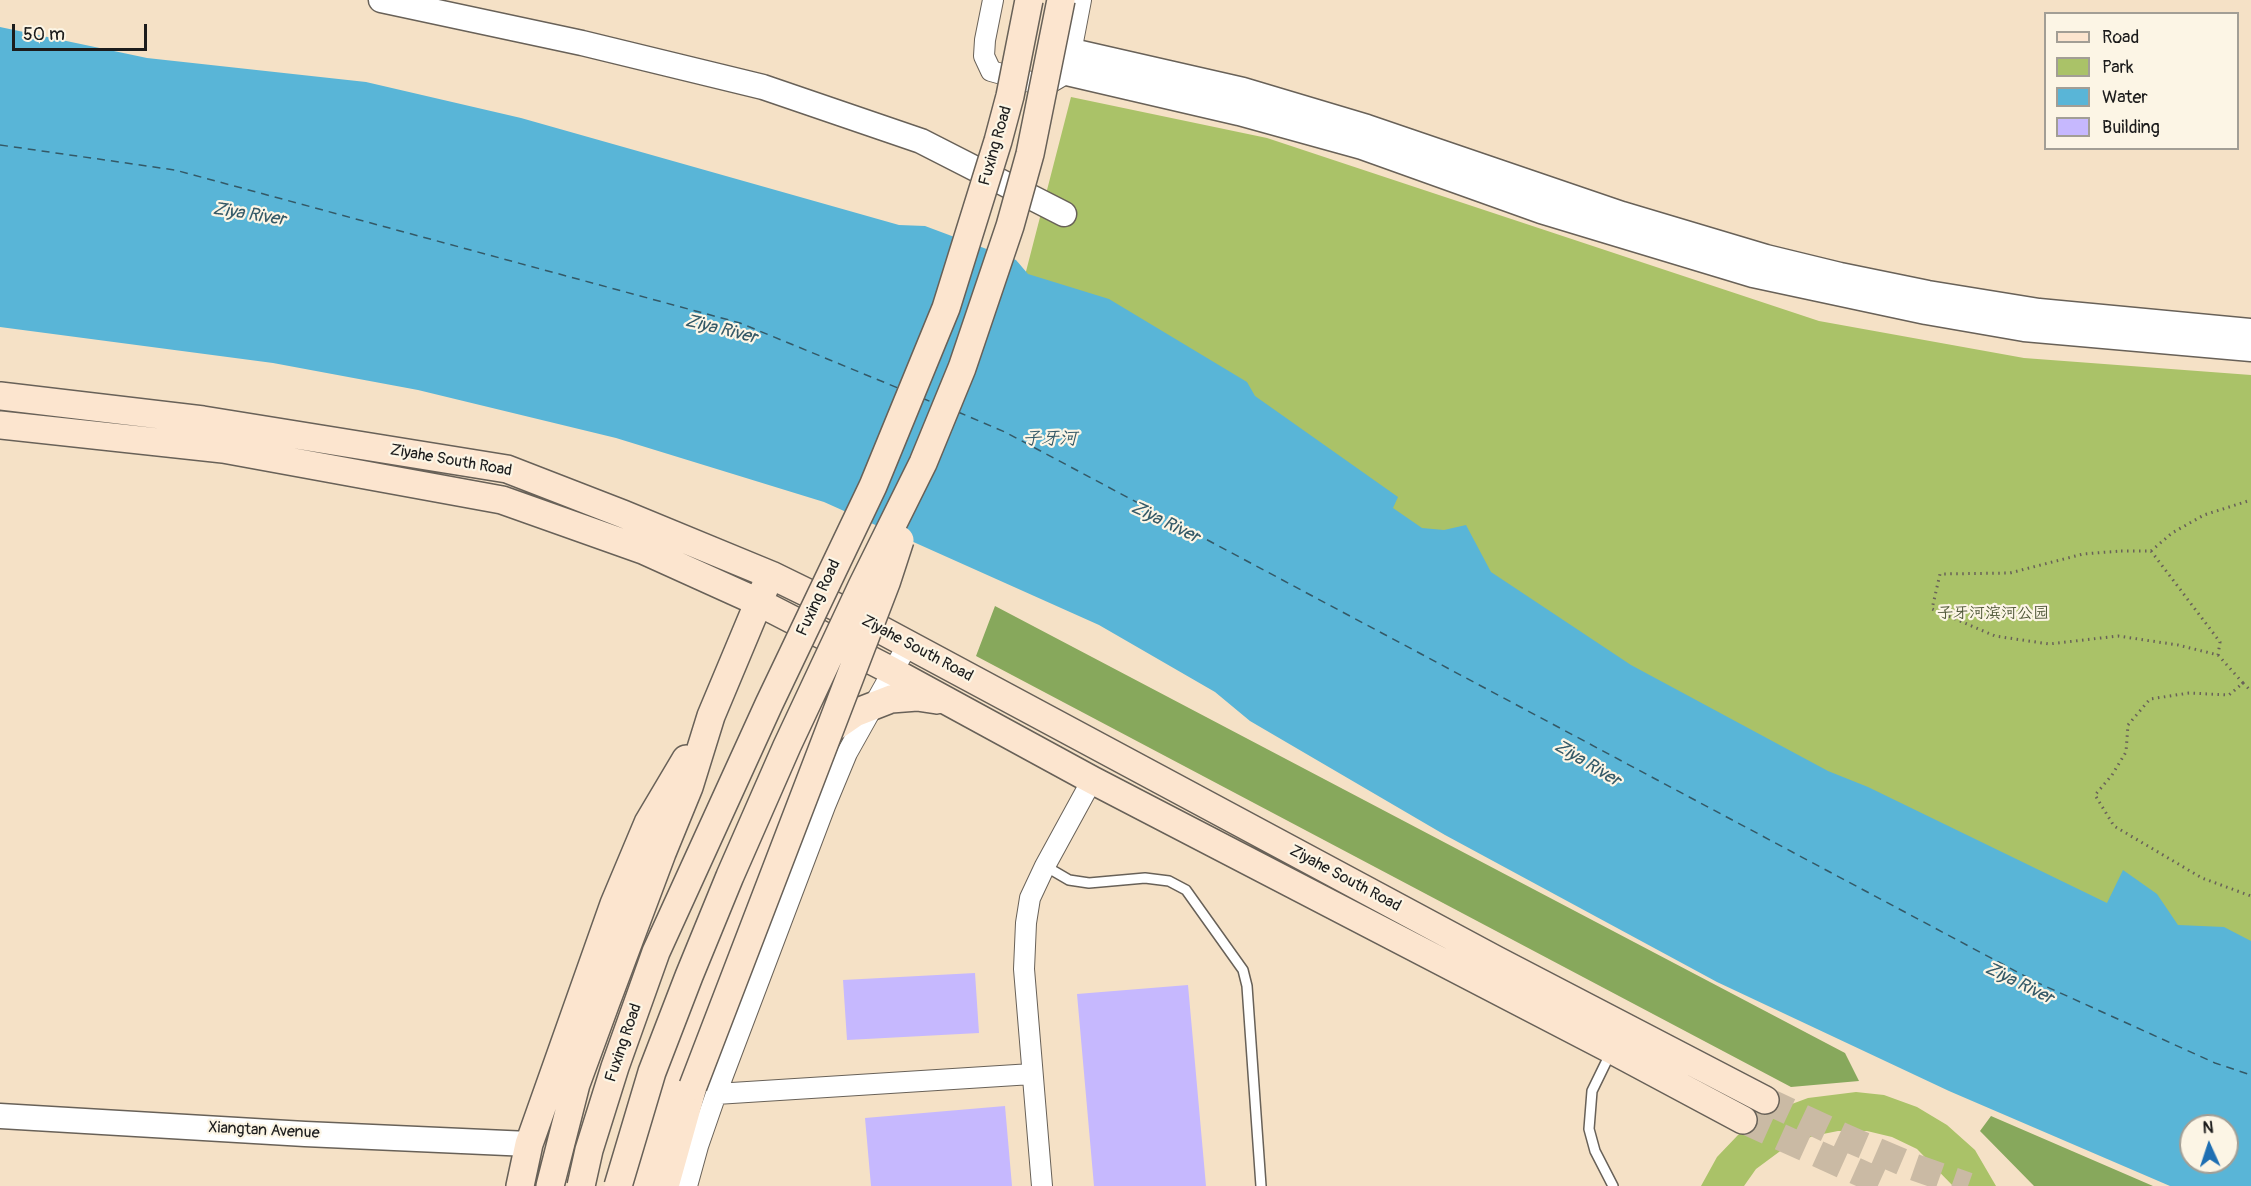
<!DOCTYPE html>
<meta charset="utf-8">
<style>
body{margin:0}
#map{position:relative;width:2251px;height:1186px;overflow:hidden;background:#f5e1c6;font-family:Pangolin,sans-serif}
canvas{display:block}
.legend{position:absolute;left:2044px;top:12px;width:195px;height:138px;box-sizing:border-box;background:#fcf5e5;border:2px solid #a29e95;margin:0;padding:8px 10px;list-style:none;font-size:18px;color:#1c1c1c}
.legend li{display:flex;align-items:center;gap:12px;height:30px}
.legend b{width:30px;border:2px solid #a29e95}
.north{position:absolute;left:2179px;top:1114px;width:60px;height:60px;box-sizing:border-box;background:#fcf5e5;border:2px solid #a29e95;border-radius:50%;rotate:357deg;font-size:16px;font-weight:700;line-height:24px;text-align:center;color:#1c1c1c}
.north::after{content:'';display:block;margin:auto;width:21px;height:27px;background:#1f6fb2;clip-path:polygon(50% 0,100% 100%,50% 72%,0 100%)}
.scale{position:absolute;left:12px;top:24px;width:135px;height:27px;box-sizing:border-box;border:3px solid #1c1c1c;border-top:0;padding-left:8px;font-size:18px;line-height:21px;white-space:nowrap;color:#1c1c1c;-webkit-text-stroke:4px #fcf5e5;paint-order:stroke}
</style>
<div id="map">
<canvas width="2251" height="1186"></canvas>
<ul class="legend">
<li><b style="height:8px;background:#fce5cf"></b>Road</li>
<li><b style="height:16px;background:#aac268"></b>Park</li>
<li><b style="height:16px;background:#59b5d7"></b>Water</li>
<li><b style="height:16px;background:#c6b8fe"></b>Building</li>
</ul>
<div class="north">N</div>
<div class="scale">50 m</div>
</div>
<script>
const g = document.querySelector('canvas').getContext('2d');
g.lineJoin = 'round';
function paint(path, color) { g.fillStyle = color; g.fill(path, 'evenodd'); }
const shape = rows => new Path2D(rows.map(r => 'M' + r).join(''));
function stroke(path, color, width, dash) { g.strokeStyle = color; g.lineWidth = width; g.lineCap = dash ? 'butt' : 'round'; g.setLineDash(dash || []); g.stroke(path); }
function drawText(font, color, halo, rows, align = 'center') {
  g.font = font + ' Pangolin,"LXGW WenKai TC",sans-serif'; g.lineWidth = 4.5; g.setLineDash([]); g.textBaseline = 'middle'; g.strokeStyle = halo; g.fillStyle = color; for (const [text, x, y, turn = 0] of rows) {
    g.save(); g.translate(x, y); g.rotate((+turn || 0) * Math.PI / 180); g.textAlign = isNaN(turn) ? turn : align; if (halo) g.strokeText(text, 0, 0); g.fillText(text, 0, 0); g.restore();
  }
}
paint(shape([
 [1071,97,1267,138,1819,321,2024,358,2251,375,2251,989,1929,875,1014,318],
 [1856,1092,1884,1095,1917,1107,1947,1125,1975,1150,1996,1186,1953,1186,1917,1149,1892,1137,1867,1131,1838,1131,1813,1136,1783,1149,1756,1169,1744,1186,1701,1186,1717,1157,1738,1135,1773,1111,1808,1098]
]), '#aac268');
paint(shape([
 [995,606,1845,1053,1859,1081,1791,1087,976,656],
 [1991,1116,2153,1186,2034,1186,1980,1131]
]), '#87a85c');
paint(shape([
 [0,27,147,58,366,82,521,118,899,225,925,226,1016,260,1028,274,1109,299,1247,382,1255,396,1398,497,1393,508,1422,528,1444,530,1466,525,1491,572,1631,665,1828,771,1868,787,2107,903,2123,870,2157,894,2178,925,2224,927,2251,941,2251,1186,2170,1186,1949,1091,1717,982,1445,835,1250,721,1215,692,1099,625,824,502,616,438,418,390,273,363,0,327],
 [2191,1126,2227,1126,2227,1162,2191,1162]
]), '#59b5d7');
stroke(shape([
 [0,145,175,170,740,323,898,388],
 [922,398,934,403],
 [958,412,1005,432,2036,982,2215,1063,2251,1075]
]), '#345967', 1.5, [8, 6]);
paint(shape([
 [975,973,979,1033,847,1040,843,980],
 [1188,985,1206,1186,1094,1186,1077,994],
 [1005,1106,1012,1186,871,1186,865,1118]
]), '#c6b8fe');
stroke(shape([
 [1765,1100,1844,1137,1914,1167,1968,1186],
 [1743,1120,1889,1186]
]), '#cabaa4', 27, [27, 14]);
const service = shape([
 [1045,866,1069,880,1089,883,1145,878,1169,881,1186,890,1243,970,1247,986,1261,1186],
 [1611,1052,1592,1091,1589,1129,1595,1151,1613,1186]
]);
const minor = shape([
 [993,0,985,40,984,56,991,71,1045,86,1067,73,1081,0],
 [716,1094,1032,1074],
 [687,1186,698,1146,716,1094,825,806,847,753,908,644],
 [1042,1186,1024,969,1026,923,1030,898,1045,866,1092,780]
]);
const tertiary = shape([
 [381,0,582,43,763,87,921,141,1064,214],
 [1072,51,1243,90,1367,127,1622,214,1766,257,1840,275,1928,293,2039,311,2251,331],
 [1067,73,1239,113,1362,147,1541,211,1753,275,1926,312,2024,329,2251,349],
 [0,1116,305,1134,529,1144]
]);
const secondary = shape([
 [0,396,203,420,507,469,623,514,771,575,859,618,1496,960,1765,1100],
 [0,425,223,449,502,500,643,550,758,602,892,671,1092,780,1612,1050,1743,1120],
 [819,738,855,713,891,699,917,697,937,700],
 [520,1186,529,1144,614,904,648,823,686,759],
 [550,1186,576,1084,606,1002,662,853,689,787,711,716,765,587],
 [640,1186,652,1137,684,1041,849,642],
 [665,1186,693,1086]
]);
stroke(service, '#686158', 12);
stroke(minor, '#686158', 22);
stroke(tertiary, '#686158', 27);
stroke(secondary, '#686158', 30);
stroke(shape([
 [2121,551,2151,551,2220,642,2218,655,2178,645,2118,636,2049,644,1995,636,1932,609,1940,574,2010,573,2083,554,2121,551],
 [2151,551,2172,533,2204,515,2251,500],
 [2218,655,2243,683,2229,695,2189,693,2150,699,2128,725,2126,752,2112,775,2095,795,2114,826,2202,878,2251,896],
 [2243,683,2251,691]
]), '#686158', 3, [1.5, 4.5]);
stroke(service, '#fff', 9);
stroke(minor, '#fff', 20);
stroke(tertiary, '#fff', 24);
stroke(secondary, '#fce5cf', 27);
const secondaryBridge = shape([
 [693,1086,886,583,900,540],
 [581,1186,589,1150,615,1067,656,952,769,704,873,486,946,308,998,141,1010,96,1029,0],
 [618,1186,652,1072,689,976,730,876,787,746,862,586,923,463,962,368,1010,226,1030,154,1061,0]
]);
stroke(secondaryBridge, '#686158', 30, []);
stroke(secondaryBridge, '#fce5cf', 27);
drawText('16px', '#1c1c1c', '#fcf5e5', [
 ["Fuxing Road",996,146,-74],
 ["Ziyahe South Road",451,461,10],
 ["Fuxing Road",819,598,-65],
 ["Ziyahe South Road",917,649,28],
 ["Ziyahe South Road",1345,879,28],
 ["Fuxing Road",624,1043,-71],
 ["Xiangtan Avenue",264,1131,3]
]);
drawText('16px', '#4e5637', '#fcf5e5', [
 ["子牙河滨河公园",1993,614]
]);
drawText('italic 18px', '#345967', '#fcf5e5', [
 ["Ziya River",249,215,9],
 ["Ziya River",721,330,14],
 ["子牙河",1050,439],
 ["Ziya River",1165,523,26],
 ["Ziya River",1587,764,31],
 ["Ziya River",2019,984,26]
]);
</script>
